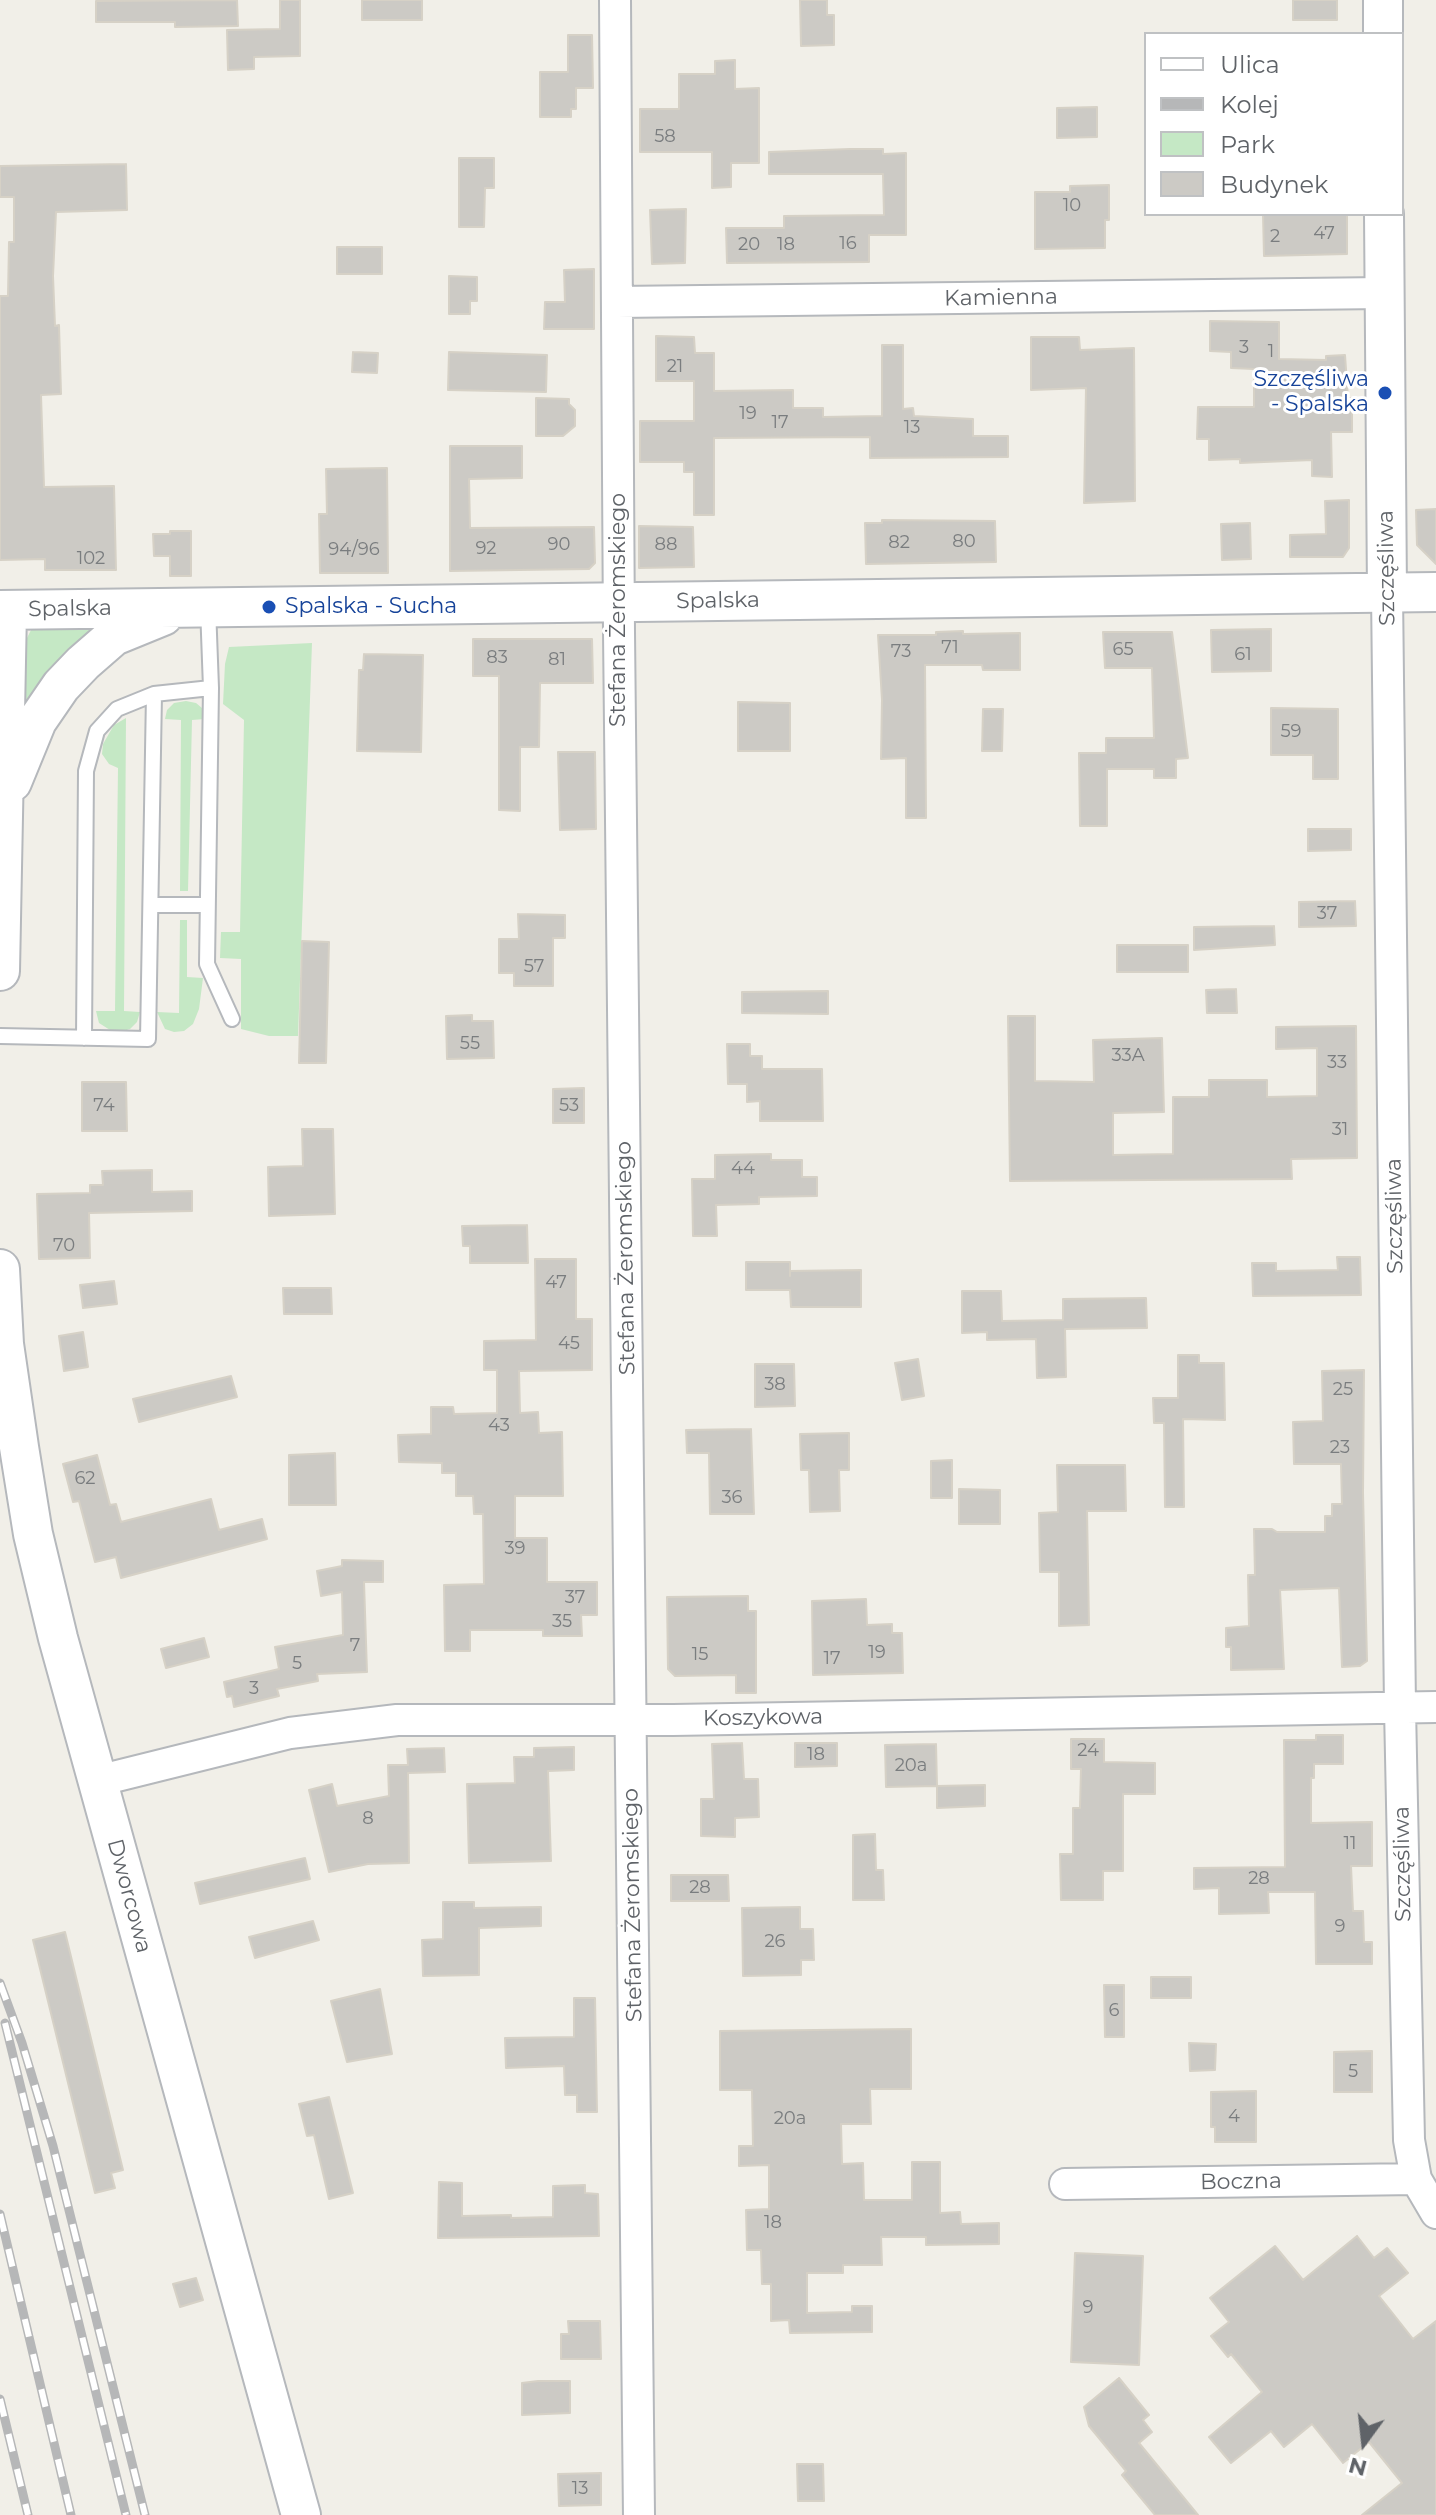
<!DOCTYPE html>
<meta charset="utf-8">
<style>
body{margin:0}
#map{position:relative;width:1436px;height:2515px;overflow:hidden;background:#f1efe8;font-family:Montserrat,sans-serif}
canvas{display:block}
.legend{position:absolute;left:1144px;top:32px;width:260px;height:184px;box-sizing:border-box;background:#fff;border:2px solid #bfc1c3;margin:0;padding:10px 14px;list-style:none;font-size:24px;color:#5f6368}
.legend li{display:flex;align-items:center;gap:16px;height:40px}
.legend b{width:40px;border:2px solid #bfc1c3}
.north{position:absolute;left:1324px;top:2403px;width:80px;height:80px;-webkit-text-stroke:6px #fff;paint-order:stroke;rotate:195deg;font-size:22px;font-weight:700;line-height:32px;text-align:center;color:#5f6368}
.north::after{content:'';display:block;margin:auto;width:28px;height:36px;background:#5f6368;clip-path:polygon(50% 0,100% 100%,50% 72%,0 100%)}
</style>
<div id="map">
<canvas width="1436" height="2515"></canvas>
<ul class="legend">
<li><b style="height:10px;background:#fff"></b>Ulica</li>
<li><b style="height:10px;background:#b6b7b8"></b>Kolej</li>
<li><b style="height:22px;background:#c5e8c5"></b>Park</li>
<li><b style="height:22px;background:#cccac5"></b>Budynek</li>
</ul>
<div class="north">N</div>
</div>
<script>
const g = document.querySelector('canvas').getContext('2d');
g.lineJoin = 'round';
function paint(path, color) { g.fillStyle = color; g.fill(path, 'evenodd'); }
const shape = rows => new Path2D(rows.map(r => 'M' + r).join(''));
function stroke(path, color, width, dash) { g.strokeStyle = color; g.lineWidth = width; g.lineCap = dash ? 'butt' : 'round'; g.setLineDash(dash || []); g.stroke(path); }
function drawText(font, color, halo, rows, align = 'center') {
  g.font = font + ' Montserrat,sans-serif'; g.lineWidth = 6; g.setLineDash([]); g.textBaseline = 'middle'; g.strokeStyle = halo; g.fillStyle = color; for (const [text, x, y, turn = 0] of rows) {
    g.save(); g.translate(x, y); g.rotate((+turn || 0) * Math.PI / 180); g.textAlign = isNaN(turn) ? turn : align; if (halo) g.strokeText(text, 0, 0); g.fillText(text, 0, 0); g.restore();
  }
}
paint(shape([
 [38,626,98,626,25,708,25,642,31,630],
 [312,643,298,1036,269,1036,241,1029,241,959,220,958,221,932,240,932,244,720,223,704,225,664,229,647],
 [186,701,196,703,202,708,205,719,192,720,188,891,180,891,181,720,165,719,167,710,174,703],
 [126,718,124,1011,140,1012,137,1022,130,1029,120,1032,110,1030,99,1023,96,1011,115,1011,118,768,109,764,102,754,103,744,114,725],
 [180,920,187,920,187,977,203,978,199,1009,193,1024,184,1031,174,1032,165,1029,157,1012,179,1013]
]), '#c5e8c5');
const building = shape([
 [237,0,238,26,175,27,175,22,96,22,96,1,237,0],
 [280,0,300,0,300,56,254,57,254,69,228,70,227,30,280,29,280,0],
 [362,0,422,0,422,20,362,20,362,0],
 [800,0,827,0,827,15,834,15,834,45,801,46,800,0],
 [1293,0,1337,0,1337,20,1293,20,1293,0],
 [568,35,592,35,593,88,576,88,576,109,571,109,571,117,540,117,540,72,568,72,568,35],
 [735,60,735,89,759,88,759,163,731,163,731,187,712,188,712,152,640,152,640,109,679,109,679,74,715,74,715,61,735,60],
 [1097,107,1097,137,1057,138,1057,108,1097,107],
 [850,149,883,149,883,154,906,153,906,235,869,235,869,262,727,263,726,228,784,228,784,216,884,215,883,174,769,174,769,152,850,149],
 [459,158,494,158,494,188,485,188,484,227,459,227,459,158],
 [126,164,127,210,56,212,53,276,55,326,59,325,61,394,41,395,44,487,114,486,116,570,45,570,45,559,0,560,0,296,8,296,9,242,14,242,14,197,0,197,0,166,126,164],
 [1109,185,1109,220,1105,220,1105,248,1035,249,1035,192,1070,192,1070,186,1109,185],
 [686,209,685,263,652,264,650,210,686,209],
 [1263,214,1347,214,1347,254,1264,256,1263,214],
 [337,247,382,247,382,274,337,274,337,247],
 [594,269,594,329,544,329,545,302,565,302,564,270,594,269],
 [449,276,477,277,477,301,470,301,470,314,449,314,449,276],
 [1210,321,1279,322,1279,359,1326,360,1326,356,1345,355,1348,398,1352,398,1352,432,1331,432,1332,477,1312,476,1312,460,1240,463,1240,459,1209,460,1209,439,1197,439,1198,407,1254,407,1254,369,1231,368,1231,352,1210,351,1210,321],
 [656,336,694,337,695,353,714,353,714,391,793,390,793,408,823,408,823,417,882,416,882,345,903,345,903,409,913,408,914,416,973,419,973,436,1008,436,1008,457,870,458,870,437,714,438,714,515,694,515,694,472,684,472,684,462,640,462,640,421,694,421,694,381,656,381,656,336],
 [1031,337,1079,337,1080,350,1134,348,1135,501,1084,503,1086,388,1031,390,1031,337],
 [353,352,378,353,377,373,352,372,353,352],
 [449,352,547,355,546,392,448,390,449,352],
 [536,398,569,399,569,404,575,410,575,426,563,436,536,436,536,398],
 [450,446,522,446,522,478,469,479,470,528,594,527,595,563,589,569,450,571,450,446],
 [387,468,388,573,320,573,319,514,327,514,326,469,387,468],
 [1349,500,1349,548,1343,557,1290,557,1290,535,1326,534,1325,501,1349,500],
 [1436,509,1436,564,1417,545,1416,510,1436,509],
 [882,520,995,521,996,562,866,564,865,523,882,523,882,520],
 [1250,523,1251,559,1222,560,1221,524,1250,523],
 [639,526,693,527,694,567,639,568,639,526],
 [170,531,191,531,191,576,170,576,170,556,154,556,153,534,170,534,170,531],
 [1271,629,1271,671,1212,672,1211,630,1271,629],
 [963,631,963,634,1020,633,1020,670,983,670,982,665,925,665,926,818,906,818,906,758,881,759,882,700,878,635,936,635,936,632,963,631],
 [1103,632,1172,632,1188,758,1176,759,1176,778,1154,778,1154,769,1107,769,1107,826,1080,826,1079,753,1106,753,1106,738,1154,738,1152,668,1105,668,1103,632],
 [473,639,592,639,593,683,540,683,539,747,520,747,520,811,499,810,499,676,473,676,473,639],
 [364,654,423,655,421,752,357,751,359,670,363,670,364,654],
 [738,702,790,703,790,751,738,751,738,702],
 [1271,708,1338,709,1338,779,1313,779,1313,755,1271,755,1271,708],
 [983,709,1003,709,1002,751,982,751,983,709],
 [558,752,595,752,596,829,560,830,558,752],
 [1308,829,1351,829,1351,850,1308,851,1308,829],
 [1355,901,1356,926,1299,927,1299,902,1355,901],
 [518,914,565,915,565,938,553,938,553,986,514,986,514,973,499,973,499,939,519,939,518,914],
 [1274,926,1275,945,1194,950,1194,927,1274,926],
 [302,941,329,942,326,1063,299,1063,302,941],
 [1117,945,1188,945,1188,972,1117,972,1117,945],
 [1236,989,1237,1013,1207,1013,1206,990,1236,989],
 [828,991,828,1014,742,1013,742,992,828,991],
 [472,1015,472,1021,493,1021,494,1058,447,1059,446,1016,472,1015],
 [1008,1016,1035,1016,1035,1081,1094,1082,1093,1040,1162,1038,1164,1112,1113,1113,1113,1155,1173,1154,1173,1097,1209,1097,1209,1080,1267,1080,1267,1097,1317,1096,1317,1048,1276,1049,1276,1027,1356,1026,1357,1158,1291,1159,1292,1179,1010,1181,1008,1016],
 [727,1044,750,1044,750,1056,762,1056,762,1069,822,1069,823,1121,760,1121,760,1101,747,1102,747,1084,728,1084,727,1044],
 [82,1082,126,1082,127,1131,82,1131,82,1082],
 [584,1088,584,1123,553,1123,553,1089,584,1088],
 [302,1129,333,1129,335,1214,269,1216,268,1167,303,1166,302,1129],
 [771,1154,771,1160,802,1160,802,1177,817,1177,817,1196,759,1197,759,1204,716,1205,717,1236,693,1236,692,1179,715,1179,715,1155,771,1154],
 [152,1170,152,1192,192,1191,192,1211,89,1213,90,1258,39,1259,37,1194,90,1193,90,1185,103,1185,102,1171,152,1170],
 [527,1225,528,1263,470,1263,470,1246,463,1246,462,1226,527,1225],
 [1337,1257,1360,1257,1361,1295,1253,1296,1252,1263,1276,1263,1276,1271,1338,1270,1337,1257],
 [535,1259,576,1259,576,1319,592,1319,592,1370,519,1371,520,1413,538,1412,539,1433,562,1432,563,1496,515,1496,515,1538,547,1538,547,1582,597,1582,597,1615,581,1615,582,1636,543,1636,543,1630,470,1630,470,1651,445,1651,444,1585,484,1584,483,1514,474,1514,473,1496,456,1496,456,1473,442,1473,442,1463,399,1462,398,1435,431,1434,431,1407,453,1407,454,1414,497,1413,497,1370,484,1370,484,1341,536,1340,535,1259],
 [746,1262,790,1262,790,1276,790,1271,861,1270,861,1307,791,1307,790,1290,746,1290,746,1262],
 [114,1281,117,1304,83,1308,80,1285,114,1281],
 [283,1288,331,1288,332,1314,284,1314,283,1288],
 [962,1291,1001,1291,1002,1321,1063,1320,1063,1299,1146,1298,1147,1328,1065,1329,1066,1377,1037,1378,1036,1339,987,1340,987,1332,962,1333,962,1291],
 [83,1332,88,1367,64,1371,59,1336,83,1332],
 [1178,1355,1199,1355,1199,1363,1224,1363,1225,1420,1183,1419,1184,1507,1165,1507,1164,1423,1154,1423,1153,1398,1178,1398,1178,1355],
 [918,1359,924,1396,902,1400,895,1363,918,1359],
 [755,1364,794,1364,795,1406,755,1407,755,1364],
 [1364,1370,1363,1493,1367,1661,1360,1666,1342,1667,1339,1588,1280,1590,1284,1669,1231,1670,1231,1647,1226,1647,1226,1628,1249,1626,1248,1575,1255,1575,1254,1529,1272,1529,1277,1532,1325,1532,1325,1516,1332,1516,1332,1504,1342,1504,1341,1464,1294,1464,1293,1422,1323,1421,1322,1371,1364,1370],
 [231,1376,237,1397,139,1422,133,1399,231,1376],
 [751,1429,754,1514,710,1514,709,1453,687,1453,686,1430,751,1429],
 [849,1433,849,1470,839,1470,840,1511,810,1512,809,1470,801,1470,800,1434,849,1433],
 [335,1453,336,1505,289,1505,289,1455,335,1453],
 [97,1455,110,1505,116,1504,121,1522,211,1499,219,1530,262,1519,267,1539,121,1578,116,1557,95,1562,79,1501,73,1502,63,1464,97,1455],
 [952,1460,952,1498,931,1498,931,1461,952,1460],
 [1057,1465,1125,1465,1126,1511,1087,1511,1089,1625,1059,1626,1059,1572,1040,1572,1039,1513,1058,1512,1057,1465],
 [959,1489,1000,1490,1000,1524,959,1524,959,1489],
 [342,1560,383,1561,383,1582,364,1582,367,1672,317,1674,318,1681,277,1689,279,1696,234,1707,232,1696,227,1697,224,1682,279,1669,275,1647,343,1635,342,1592,321,1596,317,1571,342,1566,342,1560],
 [748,1596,748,1611,756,1611,756,1693,736,1693,736,1675,675,1676,668,1669,667,1597,748,1596],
 [866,1599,867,1625,892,1624,892,1633,902,1633,903,1673,813,1675,812,1601,866,1599],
 [204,1638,209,1657,166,1668,161,1649,204,1638],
 [1316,1735,1343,1735,1343,1764,1314,1764,1314,1778,1311,1778,1311,1823,1372,1822,1372,1866,1351,1866,1353,1911,1363,1911,1364,1942,1372,1942,1372,1964,1316,1964,1315,1892,1268,1892,1269,1913,1219,1914,1219,1888,1194,1889,1194,1868,1285,1867,1284,1740,1316,1740,1316,1735],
 [1071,1739,1104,1739,1104,1762,1155,1763,1155,1794,1123,1794,1123,1871,1103,1871,1103,1900,1061,1900,1060,1854,1073,1854,1073,1808,1080,1808,1081,1769,1071,1769,1071,1739],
 [742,1743,744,1779,758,1779,759,1817,735,1818,735,1837,701,1836,701,1799,714,1799,712,1744,742,1743],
 [795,1743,837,1743,837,1766,795,1767,795,1743],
 [936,1744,937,1786,985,1785,985,1806,937,1808,937,1786,886,1787,885,1745,936,1744],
 [574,1747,574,1770,548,1771,551,1861,469,1863,467,1784,515,1783,514,1757,534,1757,534,1748,574,1747],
 [444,1748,445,1772,408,1773,409,1863,368,1864,329,1872,309,1790,332,1784,337,1806,389,1796,388,1765,408,1765,407,1749,444,1748],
 [875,1834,876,1870,883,1870,884,1900,853,1900,853,1835,875,1834],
 [305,1858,310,1879,200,1904,195,1883,305,1858],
 [671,1875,728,1875,729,1901,671,1901,671,1875],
 [443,1902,474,1902,474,1908,541,1907,541,1926,479,1928,479,1975,423,1976,422,1940,443,1939,443,1902],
 [800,1907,800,1929,813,1929,814,1960,801,1960,801,1975,743,1976,742,1908,800,1907],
 [313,1921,319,1940,255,1958,249,1937,313,1921],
 [65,1932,123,2170,111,2173,115,2188,95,2193,33,1940,65,1932],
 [1151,1977,1191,1977,1191,1998,1151,1998,1151,1977],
 [1104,1985,1124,1985,1124,2037,1105,2037,1104,1985],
 [380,1989,392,2054,347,2062,331,2001,380,1989],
 [574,1998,595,1998,597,2112,577,2112,577,2095,565,2095,564,2066,506,2068,505,2038,574,2037,574,1998],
 [911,2029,911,2089,870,2089,871,2124,841,2124,842,2164,863,2163,864,2200,912,2200,912,2162,940,2162,940,2213,960,2212,961,2224,999,2223,999,2244,926,2245,926,2237,881,2237,882,2265,843,2265,843,2273,807,2273,807,2313,852,2312,852,2306,872,2306,872,2332,790,2333,789,2320,771,2321,771,2284,762,2284,761,2250,747,2250,746,2210,769,2209,769,2165,739,2166,739,2146,753,2146,752,2090,720,2090,720,2031,911,2029],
 [1189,2043,1216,2044,1215,2070,1190,2071,1189,2043],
 [1372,2051,1372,2092,1334,2092,1334,2052,1372,2051],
 [1256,2091,1256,2142,1215,2142,1215,2127,1211,2127,1211,2092,1256,2091],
 [329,2097,353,2193,329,2199,314,2135,307,2136,299,2104,329,2097],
 [439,2182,462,2183,462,2216,511,2215,511,2218,553,2217,553,2186,585,2185,585,2193,598,2194,599,2236,438,2238,439,2182],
 [1357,2236,1374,2258,1387,2248,1408,2273,1379,2296,1413,2339,1436,2321,1436,2515,1362,2515,1402,2483,1369,2442,1343,2463,1312,2424,1284,2447,1271,2431,1231,2463,1209,2437,1262,2392,1231,2354,1228,2357,1211,2336,1229,2322,1210,2298,1275,2246,1303,2280,1357,2236],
 [1075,2253,1143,2256,1139,2365,1071,2362,1075,2253],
 [196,2278,203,2300,180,2307,173,2284,196,2278],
 [568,2321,600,2321,601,2359,561,2359,561,2334,569,2334,568,2321],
 [1119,2378,1149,2415,1143,2420,1152,2432,1139,2443,1198,2515,1155,2515,1122,2475,1126,2471,1089,2426,1084,2407,1119,2378],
 [538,2381,570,2381,570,2413,522,2415,522,2383,538,2381],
 [797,2464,823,2464,824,2501,798,2501,797,2464],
 [601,2473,601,2505,559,2506,558,2474,601,2473]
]);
paint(building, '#cccac5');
stroke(building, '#d6d1c6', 2);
const service = shape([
 [208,607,211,688,207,964,232,1019],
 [152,905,207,905],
 [0,1036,148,1039,154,694],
 [84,1038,86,771,97,731,117,709,154,694,211,688]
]);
const minor = shape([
 [615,0,619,632,639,2515],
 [617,302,1384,293],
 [1387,593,1400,1708,1409,2140,1416,2179,1436,2213],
 [97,1781,290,1733,397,1720,673,1720,1436,1707],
 [1065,2184,1416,2179]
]);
const tertiary = shape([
 [1383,34,1383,0],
 [1384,214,1387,593],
 [0,610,1436,592],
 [12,782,37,721,61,686,83,663,114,636,163,616],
 [0,971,7,610],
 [0,1269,4,1344,19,1447,33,1534,58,1638,301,2515]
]);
stroke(service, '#b5b8bc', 18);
stroke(minor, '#b5b8bc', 34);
stroke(tertiary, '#b5b8bc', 42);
stroke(service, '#fff', 14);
stroke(minor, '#fff', 30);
stroke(tertiary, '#fff', 38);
const rail = shape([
 [0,1983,22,2043,53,2146,145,2515],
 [5,2023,126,2515],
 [0,2214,71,2515],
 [0,2399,28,2515]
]);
stroke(rail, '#b6b7b8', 9);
stroke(rail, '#fff', 6, [18]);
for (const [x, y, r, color] of [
 [1385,393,8,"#1a4fb4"],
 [269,607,8,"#1a4fb4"]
]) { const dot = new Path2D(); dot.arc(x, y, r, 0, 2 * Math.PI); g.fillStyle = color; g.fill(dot); stroke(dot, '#fff', 3); }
drawText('18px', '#7a7d7f', null, [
 ["58",665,137],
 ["10",1072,206],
 ["47",1324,234],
 ["2",1275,237],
 ["16",848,244],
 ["20",749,245],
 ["18",786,245],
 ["3",1244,348],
 ["1",1271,352],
 ["21",675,367],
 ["19",748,414],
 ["17",780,423],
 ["13",912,428],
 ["80",964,542],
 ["82",899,543],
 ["90",559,545],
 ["88",666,545],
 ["92",486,549],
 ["94/96",354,550],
 ["102",91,559],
 ["71",950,648],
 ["65",1123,650],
 ["73",901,652],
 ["61",1243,655],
 ["83",497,658],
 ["81",557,660],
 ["59",1291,732],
 ["37",1327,914],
 ["57",534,967],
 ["55",470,1044],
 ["33A",1128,1056],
 ["33",1337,1063],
 ["74",104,1106],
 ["53",569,1106],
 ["31",1340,1130],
 ["44",743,1169],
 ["70",64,1246],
 ["47",556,1283],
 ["45",569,1344],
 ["38",775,1385],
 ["25",1343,1390],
 ["43",499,1426],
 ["23",1340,1448],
 ["62",85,1479],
 ["36",732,1498],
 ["39",515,1549],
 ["37",575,1598],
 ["35",562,1622],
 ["7",355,1646],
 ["19",877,1653],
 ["15",700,1655],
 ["17",832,1659],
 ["5",297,1664],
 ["3",254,1689],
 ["24",1088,1751],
 ["18",816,1755],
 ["20a",911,1766],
 ["8",368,1819],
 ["11",1350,1844],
 ["28",1259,1879],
 ["28",700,1888],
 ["9",1340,1927],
 ["26",775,1942],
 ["6",1114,2011],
 ["5",1353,2072],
 ["4",1234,2117],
 ["20a",790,2119],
 ["18",773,2223],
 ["9",1088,2308],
 ["13",580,2489]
]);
drawText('22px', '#5f6368', '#fff', [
 ["Kamienna",1001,298,-1],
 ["Szczęśliwa",1387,568,-91],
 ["Spalska",718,601,-1],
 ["Spalska",70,609,-1],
 ["Stefana Żeromskiego",619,610,-90],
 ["Szczęśliwa",1395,1216,-91],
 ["Stefana Żeromskiego",626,1258,-91],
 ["Koszykowa",763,1718,-1],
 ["Szczęśliwa",1403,1864,-91],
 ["Dworcowa",129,1896,75],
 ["Stefana Żeromskiego",633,1905,-91],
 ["Boczna",1241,2182,-1]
]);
drawText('22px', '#164399', '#fff', [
 ["Szczęśliwa",1369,380],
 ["- Spalska",1369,405],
 ["Spalska - Sucha",285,607,"left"]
], 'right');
</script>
